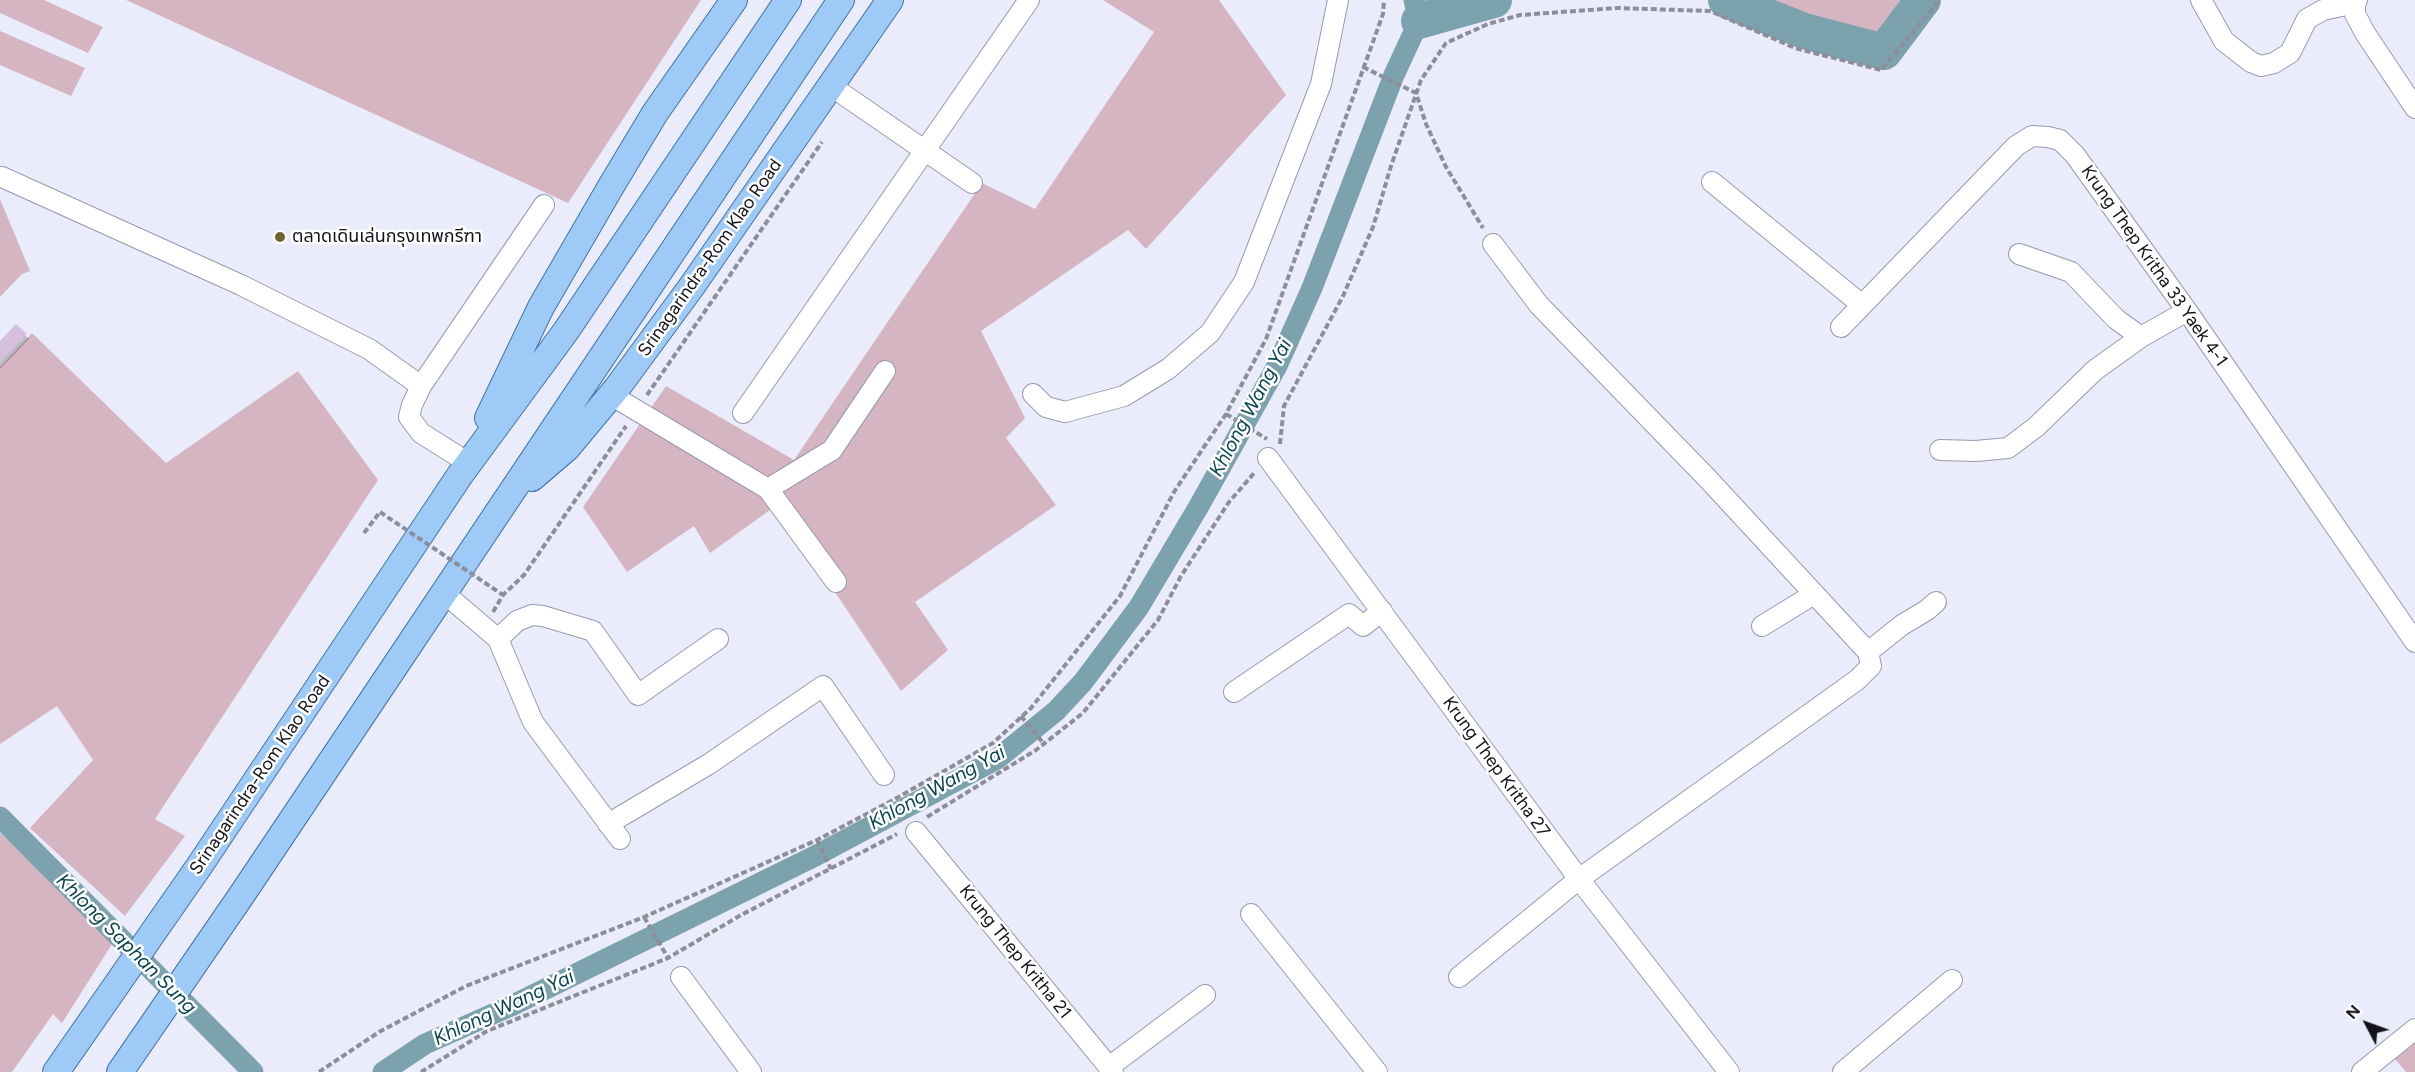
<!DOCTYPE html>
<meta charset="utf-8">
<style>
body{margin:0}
#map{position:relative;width:2415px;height:1072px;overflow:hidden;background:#ebecfb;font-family:Figtree,sans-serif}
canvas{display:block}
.north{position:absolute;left:2337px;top:994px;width:60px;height:60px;-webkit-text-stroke:4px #fff;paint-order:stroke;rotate:311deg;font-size:16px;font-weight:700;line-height:24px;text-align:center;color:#13131b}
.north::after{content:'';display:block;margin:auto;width:21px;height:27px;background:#13131b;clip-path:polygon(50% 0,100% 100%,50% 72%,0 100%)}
</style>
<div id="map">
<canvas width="2415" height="1072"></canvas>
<div class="north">N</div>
</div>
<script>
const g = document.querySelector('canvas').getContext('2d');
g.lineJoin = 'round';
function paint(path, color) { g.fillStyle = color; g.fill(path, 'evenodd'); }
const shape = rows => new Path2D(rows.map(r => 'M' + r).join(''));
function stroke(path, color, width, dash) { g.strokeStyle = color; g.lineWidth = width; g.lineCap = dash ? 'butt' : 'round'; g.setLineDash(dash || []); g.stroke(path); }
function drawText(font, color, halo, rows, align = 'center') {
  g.font = font + ' Figtree,"Noto Sans Thai",sans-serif'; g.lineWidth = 5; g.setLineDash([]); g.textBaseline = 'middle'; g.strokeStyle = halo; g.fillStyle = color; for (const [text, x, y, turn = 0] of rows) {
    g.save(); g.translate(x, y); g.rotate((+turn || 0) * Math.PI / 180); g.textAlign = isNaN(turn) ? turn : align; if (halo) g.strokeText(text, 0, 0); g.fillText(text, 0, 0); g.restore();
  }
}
paint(shape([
 [0,0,44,0,103,27,88,53,0,13],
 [126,0,701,0,568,203],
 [1103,0,1219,0,1286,95,1146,249,1128,230,981,331,1025,418,1006,438,1056,505,915,602,948,650,901,691,777,505,710,553,694,526,627,572,583,507,666,386,794,460,982,183,1035,209,1154,32],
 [1766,0,1914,0,1890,31,1876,42],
 [0,31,85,68,71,96,0,65],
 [0,199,30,271,22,274,0,297],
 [32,333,166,463,298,371,378,480,155,819,185,836,125,916,30,828,93,760,57,706,0,744,0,367],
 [0,833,38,866,114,941,62,1023,53,1014,12,1072,0,1072],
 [2415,1043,2415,1072,2406,1072,2395,1059]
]), '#d4b5c1');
paint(shape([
 [16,326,29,339,0,369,0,343]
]), '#0003');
stroke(shape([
 [0,817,253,1072],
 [383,1072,425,1044,511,1006,817,855,997,759,1056,711,1083,682,1139,607,1199,506,1277,366,1312,288,1394,75,1419,21,1414,0]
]), '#7ba2ad', 21);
stroke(shape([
 [1726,0,1804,31,1884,52,1923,0],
 [1419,21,1494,0]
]), '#7ba2ad', 36);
paint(shape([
 [16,324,27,334,0,362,0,341]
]), '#d5bfdc');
const minor = shape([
 [2201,0,2224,41,2251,62,2261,66,2274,63,2290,53,2307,19,2323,10,2355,3],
 [2357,0,2355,3,2355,14,2365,33,2415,108],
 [831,86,972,183],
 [2,177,241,285,369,349,421,386],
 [1712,182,1862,305],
 [2019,254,2071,272,2116,319,2141,337],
 [1841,327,2016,146,2032,136,2048,137,2060,140,2075,155,2187,311,2415,642],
 [1033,394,1046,407,1065,412,1124,396,1168,369,1210,333,1244,282,1321,84,1338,0],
 [611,395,768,489,836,582],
 [743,413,1029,0],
 [1940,450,1976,451,2008,448,2036,427,2095,370,2141,337,2187,311],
 [1268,458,1579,879,1729,1072],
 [467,462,421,433,409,417,412,405,421,386,544,205],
 [768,489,832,450,885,371],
 [444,593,498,639,533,722,620,839],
 [1762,626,1814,594],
 [498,639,517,621,532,615,543,616,593,631,638,695,718,639],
 [1868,652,1902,625,1927,610,1936,602],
 [1234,692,1349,614,1363,626,1382,611],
 [608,824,709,764,823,686,884,775],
 [916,832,1113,1072],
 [1251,914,1377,1072],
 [681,977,751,1072],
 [1459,977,1579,879,1857,680,1871,666,1868,652,1708,479,1539,305,1493,244],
 [1109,1067,1205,995],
 [1843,1072,1952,980],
 [2362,1072,2415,1029]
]);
const major = shape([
 [488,418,541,307,610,188,655,113,734,0],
 [532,478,567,448,617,388,692,286,890,0],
 [56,1072,200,865,460,475,566,331,788,0],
 [120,1072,241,896,841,0]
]);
stroke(minor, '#9999b1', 22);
stroke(major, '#4273a5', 28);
stroke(shape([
 [1363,67,1416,93,1426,124,1446,167,1483,228],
 [647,395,822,142],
 [1226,414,1267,439],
 [1280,444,1284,406,1343,296,1373,227,1391,166,1421,80,1446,43,1488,24,1520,15,1617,8,1710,11,1795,48,1881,70,1940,0],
 [364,533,380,512],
 [493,612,503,595,524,575,626,426],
 [1021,716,1044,744],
 [927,817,1036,750,1083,713,1158,620,1181,576,1229,502,1255,472],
 [817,840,831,869],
 [644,917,668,958],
 [319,1072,379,1032,466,986,644,917,817,840,895,799,993,743,1031,708,1120,596,1174,492,1226,414,1266,339,1383,14,1384,0],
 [421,1072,487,1031,668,958,741,915,897,834]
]), '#8d8e9a', 4, [6, 3]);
stroke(minor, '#fff', 20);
stroke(major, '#9dcaf6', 26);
stroke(shape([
 [380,512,503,595]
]), '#8d8e9a', 4, [6, 3]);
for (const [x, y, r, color] of [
 [280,237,6,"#716330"]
]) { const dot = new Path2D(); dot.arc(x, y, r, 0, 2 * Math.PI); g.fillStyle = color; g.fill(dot); stroke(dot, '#fff', 2); }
drawText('18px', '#13131b', '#fff', [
 ["ตลาดเดินเล่นกรุงเทพกรีฑา",292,237]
], 'left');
drawText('18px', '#13131b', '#fff', [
 ["Srinagarindra-Rom Klao Road",710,258,-55],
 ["Krung Thep Kritha 33 Yaek 4-1",2154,266,55],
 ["Krung Thep Kritha 27",1496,767,54],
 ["Srinagarindra-Rom Klao Road",260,775,-56],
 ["Krung Thep Kritha 21",1015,952,51]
]);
drawText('italic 20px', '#0b4653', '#fff', [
 ["Khlong Wang Yai",1251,408,-62],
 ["Khlong Wang Yai",937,788,-29],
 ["Khlong Saphan Sung",126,944,45],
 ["Khlong Wang Yai",504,1008,-25]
]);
</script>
